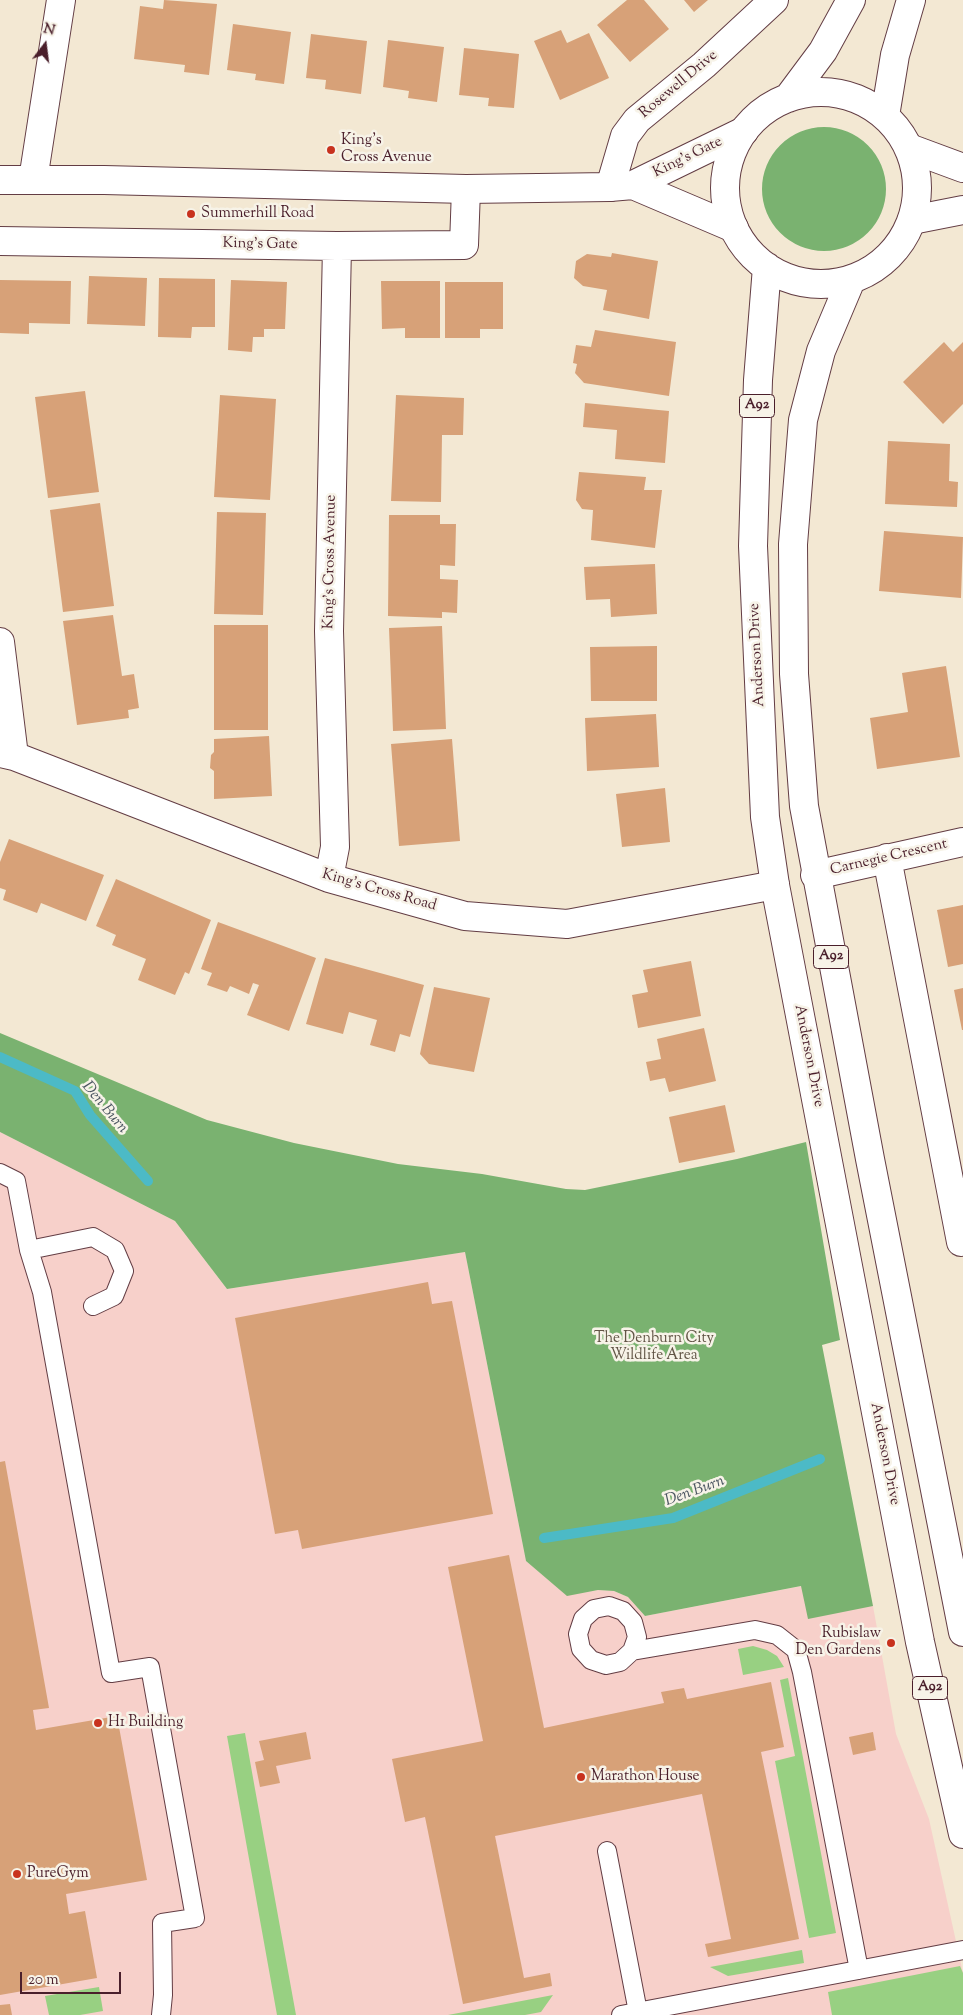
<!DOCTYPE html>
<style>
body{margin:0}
#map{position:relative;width:963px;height:2015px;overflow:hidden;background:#f3e8d3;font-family:"Sorts Mill Goudy",serif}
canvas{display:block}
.north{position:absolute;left:20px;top:20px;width:50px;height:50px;-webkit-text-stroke:4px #f7f3e8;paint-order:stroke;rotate:15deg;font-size:14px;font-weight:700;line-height:20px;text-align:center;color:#4a1f2b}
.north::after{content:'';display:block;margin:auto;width:18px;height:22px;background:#4a1f2b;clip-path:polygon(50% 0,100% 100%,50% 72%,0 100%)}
.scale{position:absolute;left:20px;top:1972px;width:101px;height:22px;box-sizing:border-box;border:2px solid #4a1f2b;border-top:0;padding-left:6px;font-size:15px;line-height:18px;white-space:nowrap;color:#4a1f2b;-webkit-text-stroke:4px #f7f3e8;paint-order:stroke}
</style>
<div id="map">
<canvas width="963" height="2015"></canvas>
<div class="north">N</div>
<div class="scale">20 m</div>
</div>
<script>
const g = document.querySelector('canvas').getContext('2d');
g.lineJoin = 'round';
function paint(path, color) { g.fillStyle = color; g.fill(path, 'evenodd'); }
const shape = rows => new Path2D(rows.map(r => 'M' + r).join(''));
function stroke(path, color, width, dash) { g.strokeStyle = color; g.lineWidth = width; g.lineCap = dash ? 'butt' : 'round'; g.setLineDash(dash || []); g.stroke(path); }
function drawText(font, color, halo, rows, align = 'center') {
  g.font = font + ' "Sorts Mill Goudy",serif'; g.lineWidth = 5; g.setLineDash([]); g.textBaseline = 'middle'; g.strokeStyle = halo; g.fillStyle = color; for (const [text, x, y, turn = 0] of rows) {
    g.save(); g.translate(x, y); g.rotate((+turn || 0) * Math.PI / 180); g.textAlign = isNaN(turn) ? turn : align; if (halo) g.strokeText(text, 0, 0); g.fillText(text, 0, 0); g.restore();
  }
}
paint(shape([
 [0,1132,175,1221,227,1289,465,1252,526,1561,567,1595,598,1590,614,1591,628,1597,645,1616,802,1586,806,1608,873,1606,896,1734,929,1819,963,1973,963,2015,0,2015]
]), '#f7d0ca');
paint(shape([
 [753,1646,767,1650,777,1656,784,1667,743,1675,738,1649],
 [788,1678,836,1933,809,1938,775,1761,795,1756,780,1680],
 [245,1733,255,1789,296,2015,277,2015,227,1736],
 [802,1950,804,1963,728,1976,710,1967],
 [960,1966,963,1973,963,2015,832,2015,828,1992],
 [99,1987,103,2011,80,2015,49,2015,45,1996],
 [553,1995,541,2012,525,2015,448,2015]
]), '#98d082');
paint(shape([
 '762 189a62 62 0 1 1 124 0a62 62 0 1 1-124 0Z',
 [0,1033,207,1120,294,1143,398,1164,482,1174,566,1189,585,1190,737,1159,806,1142,840,1340,822,1345,873,1606,808,1619,801,1586,645,1616,628,1597,614,1591,598,1590,567,1596,526,1561,465,1252,227,1289,175,1221,0,1132]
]), '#7ab270');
stroke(shape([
 [0,1057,75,1091,90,1115,148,1181],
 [544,1538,673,1518,820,1459]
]), '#4cbac6', 10);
paint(shape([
 [164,0,217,4,209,75,184,72,185,65,134,59,140,6,163,9],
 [627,0,644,0,669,29,630,62,597,25],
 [684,0,708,0,694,12],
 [233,24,291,32,284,84,255,80,256,74,227,70],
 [561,30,567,43,589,33,609,78,560,100,534,41],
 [311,34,367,41,361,94,325,89,326,80,306,78],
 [388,40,444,47,437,102,408,98,409,91,383,87],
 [464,48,519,54,514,108,488,106,489,98,459,95],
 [612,253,658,261,649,319,603,310,607,290,583,286,574,278,576,261,587,254,611,257],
 [89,276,147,278,145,326,87,324],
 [159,278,215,279,215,327,192,327,191,338,158,337],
 [0,280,71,281,70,324,29,323,29,334,0,333],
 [231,280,287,282,285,329,264,329,264,337,253,337,252,352,228,350],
 [381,281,440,281,440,338,405,338,405,328,382,329],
 [445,282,503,282,503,329,480,329,480,338,445,338],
 [595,330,676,342,669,396,584,383,575,373,577,364,573,363,576,345,591,347],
 [944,342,953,352,963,342,963,404,943,424,903,382],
 [85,391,99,492,48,498,35,397],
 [220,395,276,399,270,500,214,497],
 [396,395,464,398,463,435,442,435,441,502,391,501],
 [585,403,669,411,665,463,615,459,617,430,583,427],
 [888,441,950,444,949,481,958,482,957,507,885,504],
 [579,472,646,477,644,490,662,490,655,548,591,540,593,510,582,509,576,500],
 [100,503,114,606,63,612,50,510],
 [217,512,266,513,263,615,214,614],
 [389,515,440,515,440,524,456,524,455,566,440,565,440,579,458,580,457,613,442,612,442,618,388,616],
 [884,531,963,537,961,598,879,591],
 [655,564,657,614,611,617,610,599,586,600,584,567],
 [113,615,122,676,134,674,139,708,128,710,129,718,77,725,63,621],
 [214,625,268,625,268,730,214,730],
 [442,626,446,729,393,731,389,628],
 [657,646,657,701,591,701,590,647],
 [946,666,960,757,877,769,870,718,908,712,902,673],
 [656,714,659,767,587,771,585,718],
 [269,736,272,796,214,799,214,771,210,768,211,755,214,752,214,739],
 [452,739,460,841,399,846,391,744],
 [665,788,670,842,622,847,616,794],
 [9,839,104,875,86,921,41,903,37,913,3,900,6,890,0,888,0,862],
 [116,879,211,920,189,974,185,972,175,995,138,980,146,959,112,945,116,935,96,926],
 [963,905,963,964,948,967,937,910],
 [218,922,316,958,289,1031,247,1015,259,985,253,983,249,994,230,986,227,992,207,985,212,973,201,969],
 [325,958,424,985,410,1037,400,1034,395,1052,370,1045,377,1020,349,1012,343,1034,306,1024],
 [691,961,701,1016,638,1028,632,995,648,992,643,970],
 [434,987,490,998,474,1072,429,1064,420,1054],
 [963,988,963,1030,962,1030,954,990],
 [704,1028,716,1081,669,1092,665,1078,650,1081,646,1062,661,1059,657,1039],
 [725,1105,735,1152,679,1163,669,1117],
 [428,1282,432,1304,452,1301,493,1514,302,1549,298,1530,275,1534,235,1318],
 [5,1461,49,1708,33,1710,36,1730,117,1716,147,1880,66,1894,69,1914,85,1911,97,1978,0,1995,0,1462],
 [509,1555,544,1728,664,1703,661,1692,684,1688,687,1699,771,1682,784,1747,761,1752,799,1939,708,1957,705,1944,731,1939,702,1794,495,1836,524,1978,550,1973,552,1986,463,2004,425,1817,405,1822,392,1759,483,1741,448,1567],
 [306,1732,311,1759,276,1766,280,1783,260,1787,255,1762,264,1760,259,1741],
 [873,1732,876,1750,853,1755,849,1737],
 [10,2004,12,2015,0,2015,0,2005]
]), '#d7a178');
const service = shape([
 [0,1173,16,1181,29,1250,42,1292,111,1673,150,1667,195,1918,162,1923,163,1995,161,2015],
 [29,1250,93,1237,115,1250,124,1271,114,1296,93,1306],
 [632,1651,637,1637,633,1622,623,1611,609,1606,594,1609,583,1619,578,1634,581,1649,591,1660,606,1665,620,1662,632,1651,755,1630,777,1635,796,1650,802,1672,859,1970],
 [607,1851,638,2012],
 [621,2015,963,1950]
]);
const minor = shape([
 [610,187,625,136,637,120,704,65,774,0],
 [0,241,337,246,464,245,466,189],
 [0,642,14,756],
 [0,753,14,756,329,878,465,916,567,924,775,885],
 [887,858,961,1242],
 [815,875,963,842],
 [329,878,335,847,329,631,337,246]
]);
const tertiary = shape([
 [909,148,963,168],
 [0,180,104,180,466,189,610,187,633,185,744,131],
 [33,180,61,0],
 [633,185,734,228],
 [912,220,963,210]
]);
const primary = shape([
 '725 188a96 96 0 1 1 192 0a96 96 0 1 1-192 0Z',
 [788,98,823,51,851,0],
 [885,116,895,55,911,0],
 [767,267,758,380,753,546,765,817,775,885,920,1642,963,1834],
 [851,280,821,351,803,420,793,544,794,674,804,806,870,1159,963,1632]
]);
stroke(service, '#633d44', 20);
stroke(minor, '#633d44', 30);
stroke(tertiary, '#633d44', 30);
stroke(primary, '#633d44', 30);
stroke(service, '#fff', 18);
stroke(minor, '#fff', 28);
stroke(tertiary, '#fff', 28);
stroke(primary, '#fff', 28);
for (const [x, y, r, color] of [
 [331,150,5,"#c8321e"],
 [191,214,5,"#c8321e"],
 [891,1643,5,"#c8321e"],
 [98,1723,5,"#c8321e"],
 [581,1777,5,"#c8321e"],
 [17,1874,5,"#c8321e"]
]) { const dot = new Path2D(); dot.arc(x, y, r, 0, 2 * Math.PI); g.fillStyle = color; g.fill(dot); stroke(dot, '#f7f3e8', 2); }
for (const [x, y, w] of [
 [757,406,35],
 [831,957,35],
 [930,1688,35]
]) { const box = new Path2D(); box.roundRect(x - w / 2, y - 11.5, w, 23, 4); g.fillStyle = '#f7f3e8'; g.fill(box); stroke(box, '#4a1f2b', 1); }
drawText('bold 14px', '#4a1f2b', null, [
 ["A92",757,406],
 ["A92",831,957],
 ["A92",930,1688]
]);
drawText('15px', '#4a1f2b', '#f7f3e8', [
 ["Rosewell Drive",679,85,-40],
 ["King's Gate",688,158,-26],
 ["King's Gate",260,245,1],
 ["King's Cross Avenue",331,562,-89],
 ["Anderson Drive",758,655,-93],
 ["Carnegie Crescent",889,858,-13],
 ["King's Cross Road",379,891,16],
 ["Anderson Drive",808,1056,79],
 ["Anderson Drive",884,1454,79]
]);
drawText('15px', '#4a1f2b', '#f7f3e8', [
 ["King's",341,141],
 ["Cross Avenue",341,158],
 ["Summerhill Road",201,214],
 ["Rubislaw",881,1634,"right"],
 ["Den Gardens",881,1651,"right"],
 ["H1 Building",108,1723],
 ["Marathon House",591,1777],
 ["PureGym",27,1874]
], 'left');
drawText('15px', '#615445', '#f7f3e8', [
 ["The Denburn City",654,1339],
 ["Wildlife Area",654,1356]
]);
drawText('italic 16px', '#4b5561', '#f7f3e8', [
 ["Den Burn",104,1108,50],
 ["Den Burn",695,1492,-20]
]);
</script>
